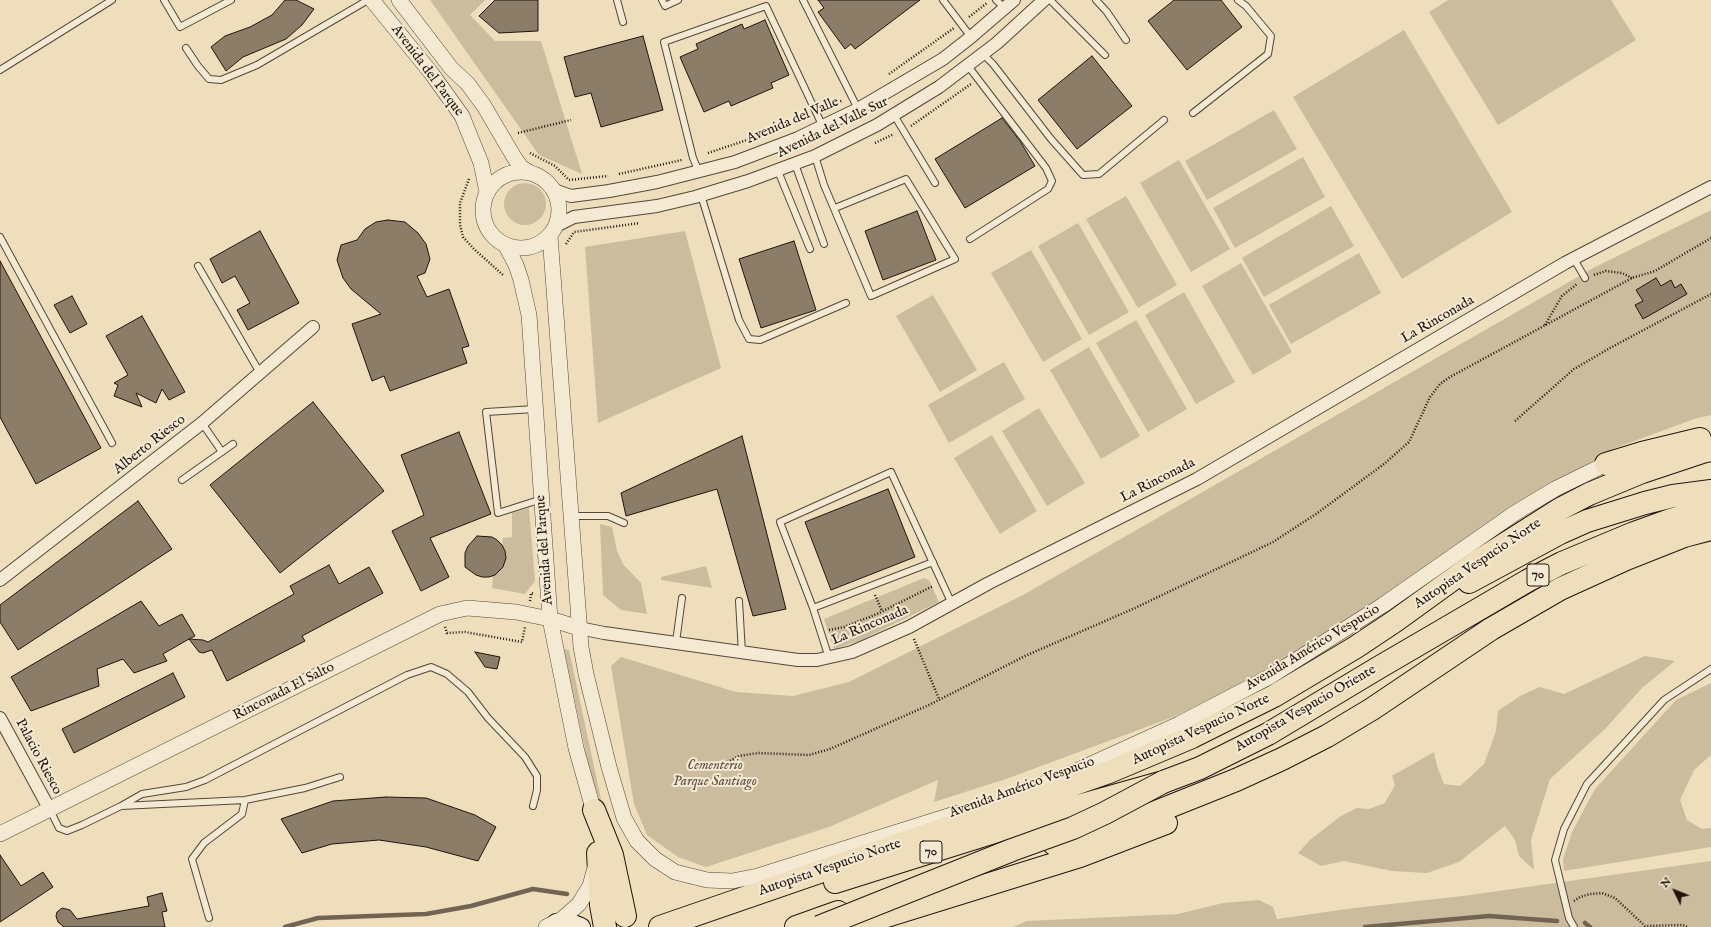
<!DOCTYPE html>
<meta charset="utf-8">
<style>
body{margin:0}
#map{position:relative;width:1711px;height:927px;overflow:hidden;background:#eedebc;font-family:"IM FELL English",serif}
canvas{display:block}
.north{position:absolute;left:1655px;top:871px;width:40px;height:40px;-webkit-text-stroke:3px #f4ead3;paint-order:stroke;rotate:313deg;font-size:11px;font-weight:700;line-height:16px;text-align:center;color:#21140d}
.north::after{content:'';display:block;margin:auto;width:14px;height:18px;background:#21140d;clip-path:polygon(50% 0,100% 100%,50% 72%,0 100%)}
</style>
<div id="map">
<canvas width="1711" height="927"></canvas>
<div class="north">N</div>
</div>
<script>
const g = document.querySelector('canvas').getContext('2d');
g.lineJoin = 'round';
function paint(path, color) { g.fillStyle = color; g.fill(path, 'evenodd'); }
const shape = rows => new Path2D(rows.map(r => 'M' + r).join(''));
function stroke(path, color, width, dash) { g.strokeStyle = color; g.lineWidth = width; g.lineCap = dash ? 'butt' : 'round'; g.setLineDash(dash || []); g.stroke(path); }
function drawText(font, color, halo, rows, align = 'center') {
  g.font = font + ' "IM FELL English",serif'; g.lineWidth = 4; g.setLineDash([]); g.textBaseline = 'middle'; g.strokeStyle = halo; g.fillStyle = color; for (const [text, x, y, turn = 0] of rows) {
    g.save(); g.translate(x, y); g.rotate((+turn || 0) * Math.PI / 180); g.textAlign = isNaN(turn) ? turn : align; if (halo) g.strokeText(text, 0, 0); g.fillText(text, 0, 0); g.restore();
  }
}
paint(shape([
 [430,0,485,0,470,15,495,41,541,41,582,174,539,155],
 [1448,0,1611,0,1636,40,1498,125,1429,12],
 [1404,30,1512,212,1402,279,1293,97],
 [1274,110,1297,149,1207,200,1185,161],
 [1303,157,1325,197,1235,248,1213,208],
 [1179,160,1230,249,1191,272,1140,183],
 '504 204a21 21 0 1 1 42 0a21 21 0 1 1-42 0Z',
 [1126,196,1177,285,1138,308,1086,219],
 [1331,206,1354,246,1264,297,1242,258],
 [1711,210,1711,415,1694,419,1613,449,1533,496,1399,587,1263,673,1176,716,1006,779,934,802,938,780,829,827,706,867,678,857,647,835,634,804,611,666,621,657,736,692,793,696,849,682,1023,595,1595,267],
 [1078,223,1129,312,1089,335,1038,246],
 [685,231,721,368,598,423,585,247],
 [1031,250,1082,339,1043,362,991,273],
 [1359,253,1381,293,1291,344,1269,305],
 [1241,263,1292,352,1253,375,1202,286],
 [1184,292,1235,382,1196,404,1145,315],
 [933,295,977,370,940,392,896,316],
 [1136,320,1187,409,1148,432,1096,343],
 [1089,347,1140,436,1101,459,1050,370],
 [1004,362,1025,399,949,443,928,405],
 [1039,408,1085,483,1047,506,1002,431],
 [992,435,1037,511,1000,534,954,458],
 [529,508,535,581,525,594,492,588,493,576,503,567,506,558,502,545,503,538,512,537,512,513],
 [600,524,612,527,617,551,623,564,641,583,647,614,621,610,603,595],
 [706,566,712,588,661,580,661,577],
 [924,578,929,580,939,602,859,641,834,649,824,619],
 [564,649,569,650,604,813,589,768],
 [1645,656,1675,661,1642,688,1605,729,1550,779,1531,840,1534,870,1519,856,1515,840,1505,826,1459,862,1427,873,1392,871,1344,861,1321,866,1298,853,1311,839,1341,816,1357,808,1369,809,1385,803,1395,785,1392,776,1434,752,1437,766,1444,784,1460,786,1484,764,1496,731,1498,711,1520,696,1540,687,1564,694],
 [1711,683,1711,755,1694,770,1680,800,1687,820,1702,829,1711,828,1711,847,1564,871,1563,859,1572,832,1595,789,1676,700],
 [1711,861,1711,927,1013,927,1027,921,1178,914,1223,903,1259,900,1273,907,1277,919,1354,908,1463,896]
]), '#cbbc9e');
stroke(shape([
 [1585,923,1590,927],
 [285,927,318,918,426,914,471,906,533,889,567,894],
 [1365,927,1489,916,1557,921]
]), '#726452', 4.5);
const building = shape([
 [285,0,296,0,314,9,302,25,286,39,243,57,226,71,211,47,225,36,250,27,272,15,285,0],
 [495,0,538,0,538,31,499,33,479,16,495,0],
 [818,0,920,0,855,49,851,44,845,49,818,12,824,8,818,0],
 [1174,0,1221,0,1242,27,1187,70,1148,21,1174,0],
 [765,20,789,75,771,83,773,88,731,106,729,101,704,112,680,57,698,49,696,44,742,24,744,29,765,20],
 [643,36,663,110,601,127,591,93,575,97,564,57,643,36],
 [1092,56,1132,106,1077,149,1038,100,1092,56],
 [1002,118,1020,141,1035,166,965,208,935,159,1002,118],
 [917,211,936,260,883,280,865,231,917,211],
 [388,220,405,222,418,233,426,244,430,259,425,273,417,276,427,297,449,289,469,346,462,348,467,363,390,391,384,376,372,381,352,324,381,314,351,289,343,278,337,260,341,245,357,240,365,229,376,222,388,220],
 [260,231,299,303,248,330,237,310,250,303,235,276,222,283,210,259,260,231],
 [794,241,816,310,761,328,739,259,794,241],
 [0,261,101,448,36,484,0,417,0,261],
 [1656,278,1661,286,1671,280,1675,288,1681,284,1687,294,1643,319,1635,305,1643,301,1636,290,1656,278],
 [72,296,87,324,70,333,54,305,72,296],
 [142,316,185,392,169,400,162,389,156,403,136,393,142,407,114,396,118,385,114,383,128,375,106,336,142,316],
 [313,402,384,491,280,573,210,485,313,402],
 [459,432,491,514,430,538,449,577,421,591,392,531,424,515,401,455,459,432],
 [742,436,786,609,753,616,717,489,626,516,621,493,742,436],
 [888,489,915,557,831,590,805,522,888,489],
 [138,501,172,549,18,650,0,622,0,605,138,501],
 [477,536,492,537,497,540,502,545,505,551,506,558,503,567,495,575,489,577,482,577,476,575,465,567,465,553,468,546,477,536],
 [329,565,339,584,369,567,383,593,302,636,305,641,227,681,212,650,203,653,199,652,189,639,163,654,167,661,134,673,123,659,97,669,99,686,31,711,11,677,141,601,159,626,182,614,195,636,189,639,203,640,208,642,294,594,290,586,329,565],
 [475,652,500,657,497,669,485,667,475,652],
 [173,673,185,697,74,753,62,729,173,673],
 [386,797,426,798,475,815,496,827,478,861,426,847,379,840,332,844,302,853,281,819,333,801,386,797],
 [0,855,21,886,43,872,53,887,0,922,0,855],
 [162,893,167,911,162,912,165,927,64,927,58,922,56,916,57,912,62,908,70,910,77,919,149,906,147,897,162,893]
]);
paint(building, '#8c7d68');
stroke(building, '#21140d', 1);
const service = shape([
 [164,0,180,27,231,0],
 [617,0,623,22],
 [662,0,665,6,678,0],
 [803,0,858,109],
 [943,0,971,37],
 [996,0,1005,8],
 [1050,0,1105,55],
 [1096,0,1107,12,1126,40],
 [186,48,198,66,209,79,221,80,257,65,368,0],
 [983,54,993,64,1051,139,1083,175,1099,174,1164,120],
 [968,66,1046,168,1052,181,1048,189,970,239],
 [0,70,112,0],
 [1193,113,1268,54,1271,36,1246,6,1238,0],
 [894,115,935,183],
 [815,156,824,185,871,296,955,259,906,179,835,208],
 [795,164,824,244],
 [778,171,810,249],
 [699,172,693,158,664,42,766,6,823,127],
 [701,195,739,320,749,339,760,340,846,303],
 [0,237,112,443],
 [1574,259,1585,278],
 [198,266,260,373],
 [535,409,486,412,498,513,542,499],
 [202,423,222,452],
 [182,480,233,444],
 [571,516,608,516,624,523],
 [739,601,742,653],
 [813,608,933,562],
 [676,642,682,598],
 [829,658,813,608,780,522,891,472,952,604],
 [121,806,142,794,186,787,205,780,407,675,431,667,447,674,468,692,488,718,525,757,537,776,537,790,533,806],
 [50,810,59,828,67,831,82,825,121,806,245,800,305,788,340,777],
 [209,918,192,859,204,843,242,814,245,800],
 [1574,927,1569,918,1555,860,1564,829,1587,784,1664,700,1711,669]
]);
const minor = shape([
 [554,190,571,196,609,191,657,182,735,162,798,138,858,109,943,59,971,37,1014,0],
 [556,226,574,217,657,206,695,197,748,181,815,156,877,125,939,87,997,43,1044,0],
 [0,580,202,423,313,327],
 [579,628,604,633,798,660,817,660,852,652,909,627,989,583,1197,479,1565,263,1711,187],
 [0,718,50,810]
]);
const tertiary = shape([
 [372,0,432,74,462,116,481,163,487,192],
 [399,0,451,68,468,84,484,106,514,157,521,167,529,172],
 '483 210a38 38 0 1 1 76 0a38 38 0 1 1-76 0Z',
 [550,236,581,647,586,674,609,767,624,818,637,841,655,859,675,872,707,880,732,881,758,876,958,813],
 [506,246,516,265,521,280,529,315,550,619,576,748,596,819],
 [1037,786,1067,775,1179,724,1271,676,1383,605,1515,513,1555,489,1606,464],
 [0,834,440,614,467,608,516,612,550,619,579,628],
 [546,927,562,919,579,904,590,886,595,868]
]);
const secondary = shape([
 [556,923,571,923,581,927]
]);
const motorway = shape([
 [1606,464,1642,453,1700,439],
 [1469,582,1560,533,1587,521,1645,503,1673,496,1711,491],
 [594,810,612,855,625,916],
 [1054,844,1151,814,1236,780,1282,759,1327,736,1372,709,1491,629,1560,589,1626,559,1684,536,1711,529],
 [598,853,601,905,605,927],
 [835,882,1064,810,1163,782,1200,768,1268,734,1378,668,1527,581,1562,563,1634,533,1670,520,1711,508],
 [660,927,1066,787,1109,772,1192,737,1274,696,1356,647,1395,621,1478,561,1560,509,1589,494,1642,472,1702,452,1711,450],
 [796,927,838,912],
 [851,927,1080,856,1166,823]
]);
stroke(service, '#544639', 8);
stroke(minor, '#544639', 14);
stroke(tertiary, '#544639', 16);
stroke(secondary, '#21140d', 20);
stroke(motorway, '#21140d', 24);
stroke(shape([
 [969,17,987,3],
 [889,74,954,28],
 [824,109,843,100],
 [911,126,971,84],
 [518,133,571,120],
 [875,143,894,134],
 [530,153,555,166,569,180,608,176],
 [708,153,777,130,808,116],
 [619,174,682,160],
 [469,179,460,203,460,225,463,237,474,249,503,275],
 [566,244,574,232,640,223],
 [1594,275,1606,271,1622,273,1632,278],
 [1545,325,1562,296,1577,284],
 [1515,421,1574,369,1610,348,1711,294],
 [875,595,882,611],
 [530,601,531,593,534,594],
 [445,627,447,633,465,632,522,642,525,627],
 [829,630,844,627,877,614,933,586],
 [914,639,939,699],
 [714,769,739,756,758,753,809,755,830,749,929,705,1025,656,1135,608,1273,542,1316,514,1384,464,1409,442,1430,397,1440,384,1450,377,1632,278,1655,271,1711,238],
 [1574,901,1580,897,1590,894,1602,893,1615,898,1645,926,1683,925,1687,927]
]), '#21140d', 2.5, [1, 2]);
stroke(service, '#f4ead3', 6);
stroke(minor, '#f4ead3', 12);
stroke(tertiary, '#f4ead3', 15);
stroke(secondary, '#f4ead3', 18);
stroke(motorway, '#eedebc', 22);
const motorwayBridge = shape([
 [819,927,1012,850,1073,828,1105,813,1163,782]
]);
stroke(motorwayBridge, '#21140d', 24, []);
stroke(motorwayBridge, '#eedebc', 22);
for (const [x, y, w] of [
 [1538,575,22],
 [931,852,22]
]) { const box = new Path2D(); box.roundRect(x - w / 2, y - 11, w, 22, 3); g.fillStyle = '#f4ead3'; g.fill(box); stroke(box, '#21140d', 1); }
drawText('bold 13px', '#21140d', null, [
 ["70",1538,575],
 ["70",931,852]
]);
drawText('14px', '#21140d', '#f4ead3', [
 ["Avenida del Parque",427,71,53],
 ["Avenida del Valle",793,121,-23],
 ["Avenida del Valle Sur",833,128,-26],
 ["La Rinconada",1438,320,-30],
 ["Alberto Riesco",150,445,-38],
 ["La Rinconada",1158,481,-27],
 ["Avenida del Parque",545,550,-94],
 ["Autopista Vespucio Norte",1478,564,-34],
 ["La Rinconada",870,626,-23],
 ["Avenida Américo Vespucio",1313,648,-31],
 ["Rinconada El Salto",284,692,-27],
 ["Autopista Vespucio Oriente",1306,709,-30],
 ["Autopista Vespucio Norte",1201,730,-25],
 ["Palacio Riesco",38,757,62],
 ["Avenida Américo Vespucio",1022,788,-20],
 ["Autopista Vespucio Norte",830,868,-19]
]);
drawText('italic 14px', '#5c4f40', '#f4ead3', [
 ["Cementerio",715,766],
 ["Parque Santiago",715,782]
]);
</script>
